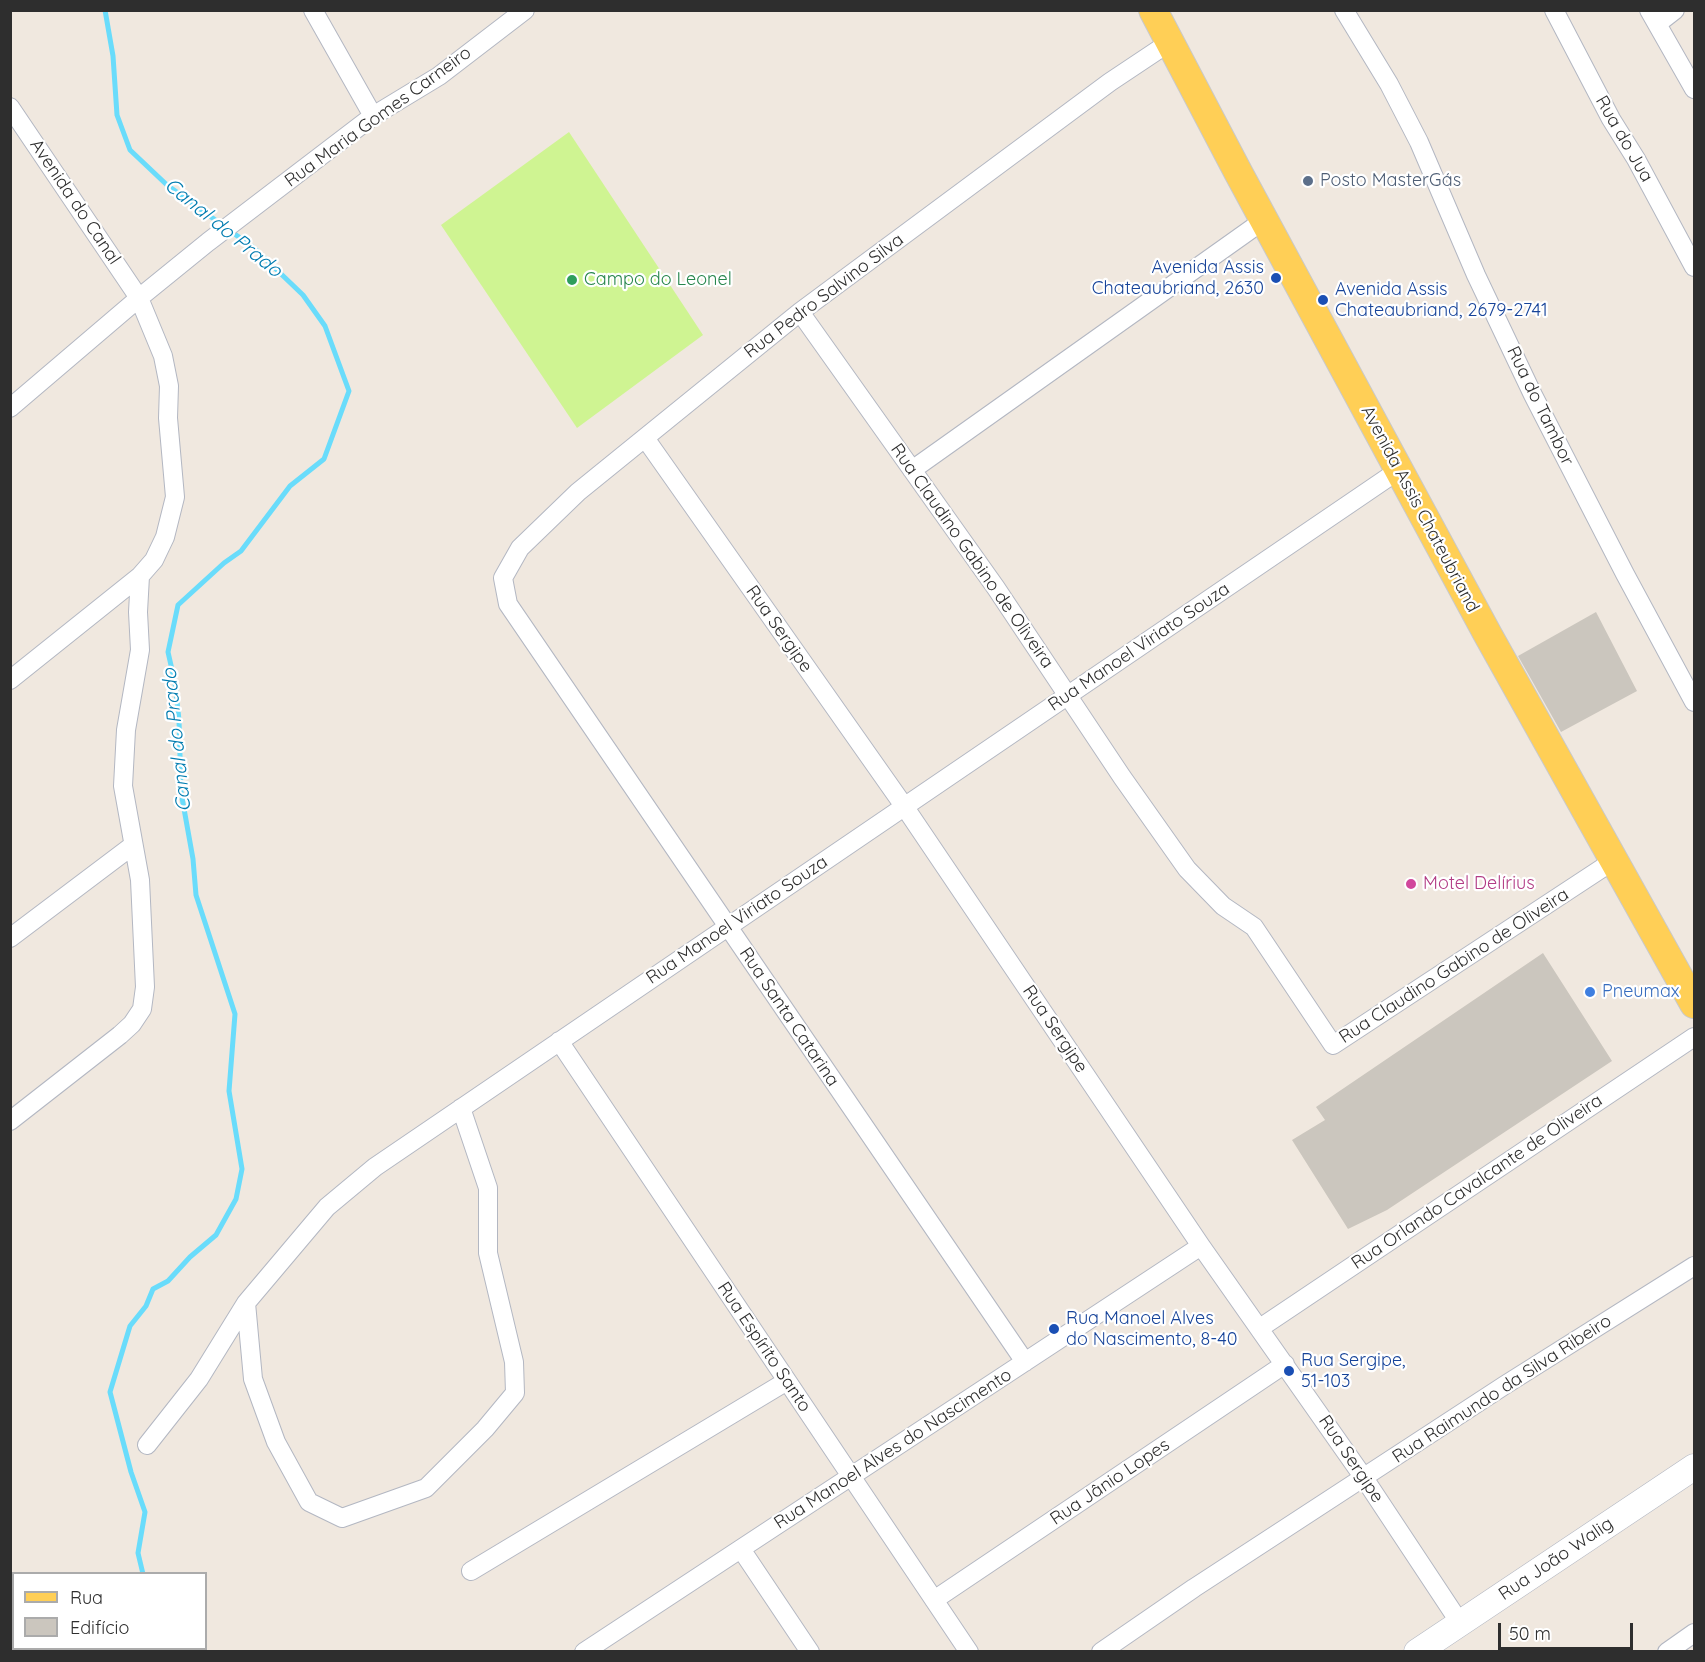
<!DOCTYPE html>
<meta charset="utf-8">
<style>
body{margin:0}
#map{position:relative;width:1705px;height:1662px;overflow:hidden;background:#f0e8df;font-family:Quicksand,sans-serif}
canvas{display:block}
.frame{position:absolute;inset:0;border:12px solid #2e2e2e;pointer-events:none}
.legend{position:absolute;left:12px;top:1572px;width:195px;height:78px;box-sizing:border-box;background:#fff;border:2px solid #ababab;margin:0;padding:8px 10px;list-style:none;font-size:18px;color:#2e2e2e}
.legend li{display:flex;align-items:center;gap:12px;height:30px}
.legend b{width:30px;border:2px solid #ababab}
.scale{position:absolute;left:1498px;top:1623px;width:135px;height:27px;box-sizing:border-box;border:3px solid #2e2e2e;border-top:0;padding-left:8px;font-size:18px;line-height:21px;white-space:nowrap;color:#2e2e2e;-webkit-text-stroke:4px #fff;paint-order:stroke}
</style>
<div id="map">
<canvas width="1705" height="1662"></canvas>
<div class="frame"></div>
<ul class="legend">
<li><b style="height:8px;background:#ffcf56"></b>Rua</li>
<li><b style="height:16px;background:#cbc6be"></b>Edifício</li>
</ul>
<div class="scale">50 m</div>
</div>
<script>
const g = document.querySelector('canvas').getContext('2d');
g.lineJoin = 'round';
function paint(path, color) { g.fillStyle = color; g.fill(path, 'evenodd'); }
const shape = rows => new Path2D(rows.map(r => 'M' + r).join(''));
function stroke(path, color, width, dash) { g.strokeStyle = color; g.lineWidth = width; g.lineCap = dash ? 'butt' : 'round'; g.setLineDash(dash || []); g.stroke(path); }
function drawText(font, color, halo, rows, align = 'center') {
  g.font = font + ' Quicksand,sans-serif'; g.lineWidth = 4.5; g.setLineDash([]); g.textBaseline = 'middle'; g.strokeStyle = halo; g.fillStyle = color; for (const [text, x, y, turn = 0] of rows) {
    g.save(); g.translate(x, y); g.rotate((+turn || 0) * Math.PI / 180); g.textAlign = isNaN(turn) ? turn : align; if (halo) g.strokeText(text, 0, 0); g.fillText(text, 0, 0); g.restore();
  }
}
paint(shape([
 [569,132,703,335,577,428,441,225]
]), '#cff492');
stroke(shape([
 [105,10,113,56,117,115,130,150,167,185,254,248,303,295,325,326,349,391,324,459,290,486,241,551,224,563,178,605,168,652,175,683,179,720,181,792,193,859,196,895,235,1014,229,1091,242,1169,236,1199,216,1235,190,1257,168,1281,153,1289,146,1306,130,1326,110,1392,131,1472,145,1512,138,1553,143,1574],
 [162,1648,163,1652]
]), '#69dcfb', 5);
paint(shape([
 [1596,612,1637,691,1561,732,1518,656],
 [1543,953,1612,1061,1387,1210,1348,1229,1292,1140,1325,1120,1316,1107]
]), '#cbc6be');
const street = shape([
 [313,10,373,116],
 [1344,10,1389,84,1419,142,1476,275,1533,395,1625,574,1694,702],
 [1554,10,1611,119,1636,159,1694,267],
 [1649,10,1694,89],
 [1657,24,1675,10],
 [10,107,139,298,163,356,169,386,168,418,175,497,165,537,154,560,140,576,10,680],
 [800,312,996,588,1122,777,1187,869,1223,906,1254,927,1333,1045,1613,861],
 [10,408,139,298,208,242,373,116,439,76,525,10],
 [645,438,904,806,1201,1246,1364,1478,1460,1623],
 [912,470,1264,220],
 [10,938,132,846],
 [559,1041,969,1652],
 [10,1121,120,1035,132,1024,142,1009,145,987,140,880,123,786,126,730,140,650,138,612,140,576],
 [246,1303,253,1379,276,1442,309,1502,342,1518,426,1488,485,1429,515,1393,514,1362,488,1253,488,1188,461,1108],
 [1260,1328,1694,1037],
 [1025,1362,508,604,503,578,520,548,578,492,800,312,1110,82,1170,42],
 [147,1445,199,1379,246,1303,327,1207,375,1167,1399,470],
 [741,1549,810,1652],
 [471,1571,787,1381],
 [934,1600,1285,1364],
 [10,1609,14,1614],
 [10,1642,14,1640],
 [584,1652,1201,1246],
 [1101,1652,1194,1588,1505,1385,1694,1266],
 [1667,1652,1694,1633]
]);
const secondary = shape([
 [1417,1652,1694,1467]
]);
const primary = shape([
 [1153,10,1238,172,1488,635,1694,1004]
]);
stroke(street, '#b3b7c2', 20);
stroke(secondary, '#b3b7c2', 27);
stroke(primary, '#c9c9c9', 30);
stroke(street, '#fff', 18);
stroke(secondary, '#fff', 26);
stroke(primary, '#ffcf56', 28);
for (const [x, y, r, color] of [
 [1308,181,6,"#5c6f8a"],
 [1276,278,6,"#1a4fb4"],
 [572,280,6,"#2e9e5b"],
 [1323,300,6,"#1a4fb4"],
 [1411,884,6,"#d1479c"],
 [1590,992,6,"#3f7fe0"],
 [1054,1329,6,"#1a4fb4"],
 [1289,1371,6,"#1a4fb4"]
]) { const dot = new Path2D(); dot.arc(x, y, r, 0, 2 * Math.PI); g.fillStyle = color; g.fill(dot); stroke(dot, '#fff', 2); }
drawText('18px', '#2e2e2e', '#fff', [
 ["Rua Maria Gomes Carneiro",378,117,-36],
 ["Rua do Jua",1624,139,60],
 ["Avenida do Canal",75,202,56],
 ["Rua Pedro Salvino Silva",824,296,-37],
 ["Rua do Tambor",1540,406,64],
 ["Avenida Assis Chateubriand",1420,509,62],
 ["Rua Claudino Gabino de Oliveira",972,556,55],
 ["Rua Sergipe",779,629,55],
 ["Rua Manoel Viriato Souza",1139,647,-34],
 ["Rua Manoel Viriato Souza",737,920,-34],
 ["Rua Claudino Gabino de Oliveira",1454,966,-33],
 ["Rua Santa Catarina",789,1017,56],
 ["Rua Sergipe",1055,1029,56],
 ["Rua Orlando Cavalcante de Oliveira",1477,1182,-34],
 ["Rua Espírito Santo",764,1347,56],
 ["Rua Raimundo da Silva Ribeiro",1502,1389,-33],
 ["Rua Manoel Alves do Nascimento",893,1449,-33],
 ["Rua Sergipe",1351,1459,56],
 ["Rua Jânio Lopes",1110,1482,-34],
 ["Rua João Walig",1556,1559,-34]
]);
drawText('18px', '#4e5e75', '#fff', [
 ["Posto MasterGás",1320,181]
], 'left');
drawText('18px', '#164399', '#fff', [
 ["Avenida Assis",1264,268,"right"],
 ["Chateaubriand, 2630",1264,289,"right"],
 ["Avenida Assis",1335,290],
 ["Chateaubriand, 2679-2741",1335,311],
 ["Rua Manoel Alves",1066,1319],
 ["do Nascimento, 8-40",1066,1340],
 ["Rua Sergipe,",1301,1361],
 ["51-103",1301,1382]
], 'left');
drawText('18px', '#27864d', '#fff', [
 ["Campo do Leonel",584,280]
], 'left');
drawText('18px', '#b23c85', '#fff', [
 ["Motel Delírius",1423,884]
], 'left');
drawText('18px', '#366cbe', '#fff', [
 ["Pneumax",1602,992]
], 'left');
drawText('italic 20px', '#007cb0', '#fff', [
 ["Canal do Prado",223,228,39],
 ["Canal do Prado",177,740,-96]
]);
</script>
